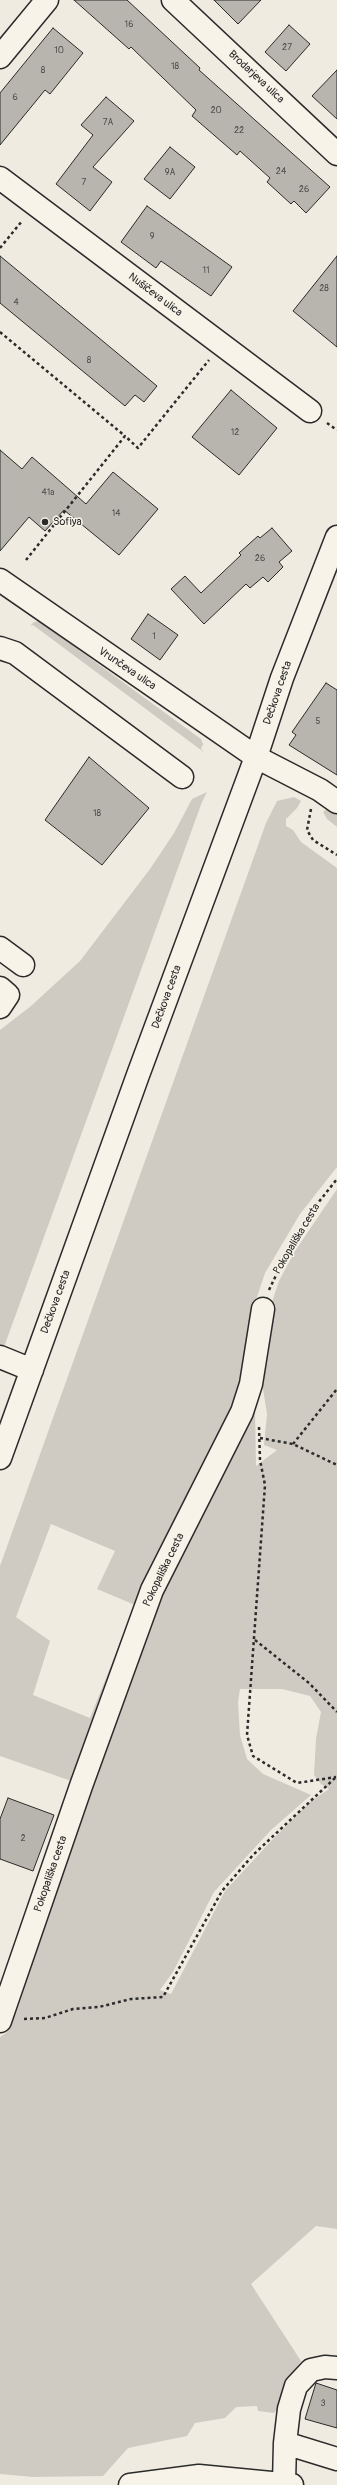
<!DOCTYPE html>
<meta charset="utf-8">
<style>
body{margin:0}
canvas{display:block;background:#efebe0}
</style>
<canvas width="337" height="2485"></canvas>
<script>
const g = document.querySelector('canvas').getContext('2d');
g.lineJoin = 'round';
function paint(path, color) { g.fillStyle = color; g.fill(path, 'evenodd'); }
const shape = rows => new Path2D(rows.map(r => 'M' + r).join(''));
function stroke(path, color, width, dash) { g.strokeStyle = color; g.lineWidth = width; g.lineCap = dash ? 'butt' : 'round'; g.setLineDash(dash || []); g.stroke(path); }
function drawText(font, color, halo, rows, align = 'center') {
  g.font = font + ' Pangolin,sans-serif'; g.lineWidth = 3; g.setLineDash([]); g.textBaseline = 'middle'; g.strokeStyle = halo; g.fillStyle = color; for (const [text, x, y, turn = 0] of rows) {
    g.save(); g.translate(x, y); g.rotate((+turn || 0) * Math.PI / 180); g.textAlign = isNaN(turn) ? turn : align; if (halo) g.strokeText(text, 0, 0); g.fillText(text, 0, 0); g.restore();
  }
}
paint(shape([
 [39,621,201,739,203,744,201,749,205,753,33,625,30,626,34,622],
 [207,792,202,802,0,1358,0,1030,31,1006,80,961,150,869,174,833,192,799],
 [294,797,301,801,297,808,286,819,286,826,293,830,301,842,337,868,337,1167,300,1214,265,1273,254,1306,253,1406,255,1409,256,1466,277,1450,264,1445,267,1414,261,1376,270,1308,279,1281,295,1251,337,1189,337,2229,316,2226,251,2284,301,2361,286,2382,281,2406,274,2413,258,2411,257,2406,236,2407,225,2418,195,2423,187,2436,128,2448,103,2476,33,2477,0,2474,0,2037,6,2033,17,2011,77,1824,77,1783,0,1756,0,1566,266,823,277,801],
 [51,1524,115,1551,97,1589,135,1605,90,1718,33,1695,50,1641,16,1617],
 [240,1689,282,1689,310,1696,321,1712,316,1739,314,1775,321,1784,329,1789,310,1802,272,1840,225,1891,171,1994,160,1990,173,1972,214,1892,271,1830,311,1795,263,1774,247,1759,240,1735,238,1702],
 [328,808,337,814,337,827,327,819,323,812]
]), '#cfcbc2');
const building = shape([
 [74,0,127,0,200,68,199,70,330,187,306,213,294,201,291,204,267,182,270,178,240,151,237,155,192,116,196,110,131,47,129,49,74,0],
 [214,0,261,0,238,24,214,0],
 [289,25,310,44,286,71,265,52,289,25],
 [53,28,83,53,50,94,45,90,0,145,0,93,53,28],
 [337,70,337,119,312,96,337,70],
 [106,97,134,121,93,167,112,182,90,211,56,184,93,135,81,125,106,97],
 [170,147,195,167,170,199,144,179,170,147],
 [147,206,232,267,211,296,161,261,156,268,121,242,147,206],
 [0,256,157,386,144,402,135,395,125,406,0,303,0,256],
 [337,256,337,347,293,311,337,256],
 [231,390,277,428,239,475,192,437,231,390],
 [0,450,22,469,32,457,86,504,113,472,158,509,119,555,64,510,45,531,29,517,0,551,0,450],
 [272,528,292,551,279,562,283,567,268,582,263,577,250,588,246,584,204,624,171,589,185,576,201,593,241,555,239,553,258,536,260,538,272,528],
 [148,614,178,635,160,660,131,639,148,614],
 [326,683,337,690,337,775,289,745,296,735,292,732,326,683],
 [89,757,149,808,102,865,45,820,89,757],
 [8,1798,54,1815,33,1871,0,1859,0,1819,8,1798],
 [316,2383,337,2390,337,2428,305,2419,316,2383]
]);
paint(building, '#b8b5ae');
stroke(building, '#2b2b2b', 1);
const minor = shape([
 [173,0,337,154],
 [0,57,47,0],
 [0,178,310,411],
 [0,580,256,757,320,790,337,802],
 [0,648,15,653,182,777],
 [0,948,23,965],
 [0,988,8,995,0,1007],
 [0,1357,32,1370],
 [0,1458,138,1075,256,757,282,678,337,537],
 [0,2021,81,1786,152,1590,242,1412,251,1384,263,1309],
 [285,2443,337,2459],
 [284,2483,285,2443,289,2409,296,2386,311,2370,325,2367,337,2368],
 [130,2485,199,2476,292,2485]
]);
stroke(minor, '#2b2b2b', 25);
stroke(shape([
 [0,248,22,221],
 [0,332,125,436],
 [327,423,337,430],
 [26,560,125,436,138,448,209,360],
 [311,809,307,830,313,840,337,855],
 [269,1290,289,1248,314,1208,337,1179],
 [259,1427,260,1460,265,1485,247,1735,253,1756,297,1783,336,1777],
 [260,1438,293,1444,337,1465],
 [293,1444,337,1389],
 [255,1640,309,1683,337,1712],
 [24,2019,45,2018,73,2009,99,2007,131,1999,163,1997,222,1891,253,1855,335,1778]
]), '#2b2b2b', 2.5, [3, 3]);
stroke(minor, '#f7f3e8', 22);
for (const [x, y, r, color] of [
 [45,522,4,"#2b2b2b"]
]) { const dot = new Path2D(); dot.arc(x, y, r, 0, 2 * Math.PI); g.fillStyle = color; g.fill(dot); stroke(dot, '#f7f3e8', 1.5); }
drawText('9px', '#4e4e4c', null, [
 ["16",129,25],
 ["27",287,48],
 ["10",59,51],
 ["18",175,67],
 ["8",43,71],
 ["6",15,98],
 ["20",216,111],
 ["7A",108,123],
 ["22",239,131],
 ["24",281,172],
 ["9A",170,173],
 ["7",84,183],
 ["26",304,190],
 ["9",152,237],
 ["11",206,271],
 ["28",324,289],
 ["4",16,303],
 ["8",89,361],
 ["12",235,433],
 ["41a",48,493],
 ["14",116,514],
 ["26",260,559],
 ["1",154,637],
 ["5",318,722],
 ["18",97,814],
 ["2",23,1839],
 ["3",323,2404]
]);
drawText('11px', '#2b2b2b', '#f7f3e8', [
 ["Brodarjeva ulica",256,77,43],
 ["Nušičeva ulica",155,295,37],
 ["Vrunčeva ulica",127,669,34],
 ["Dečkova cesta",278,693,-71],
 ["Dečkova cesta",167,997,-70],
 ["Pokopališka cesta",297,1239,-59],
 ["Dečkova cesta",56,1302,-70],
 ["Pokopališka cesta",164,1570,-64],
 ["Pokopališka cesta",51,1874,-71]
]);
drawText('11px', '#2b2b2b', '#f7f3e8', [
 ["Sofiya",53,522]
], 'left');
</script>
